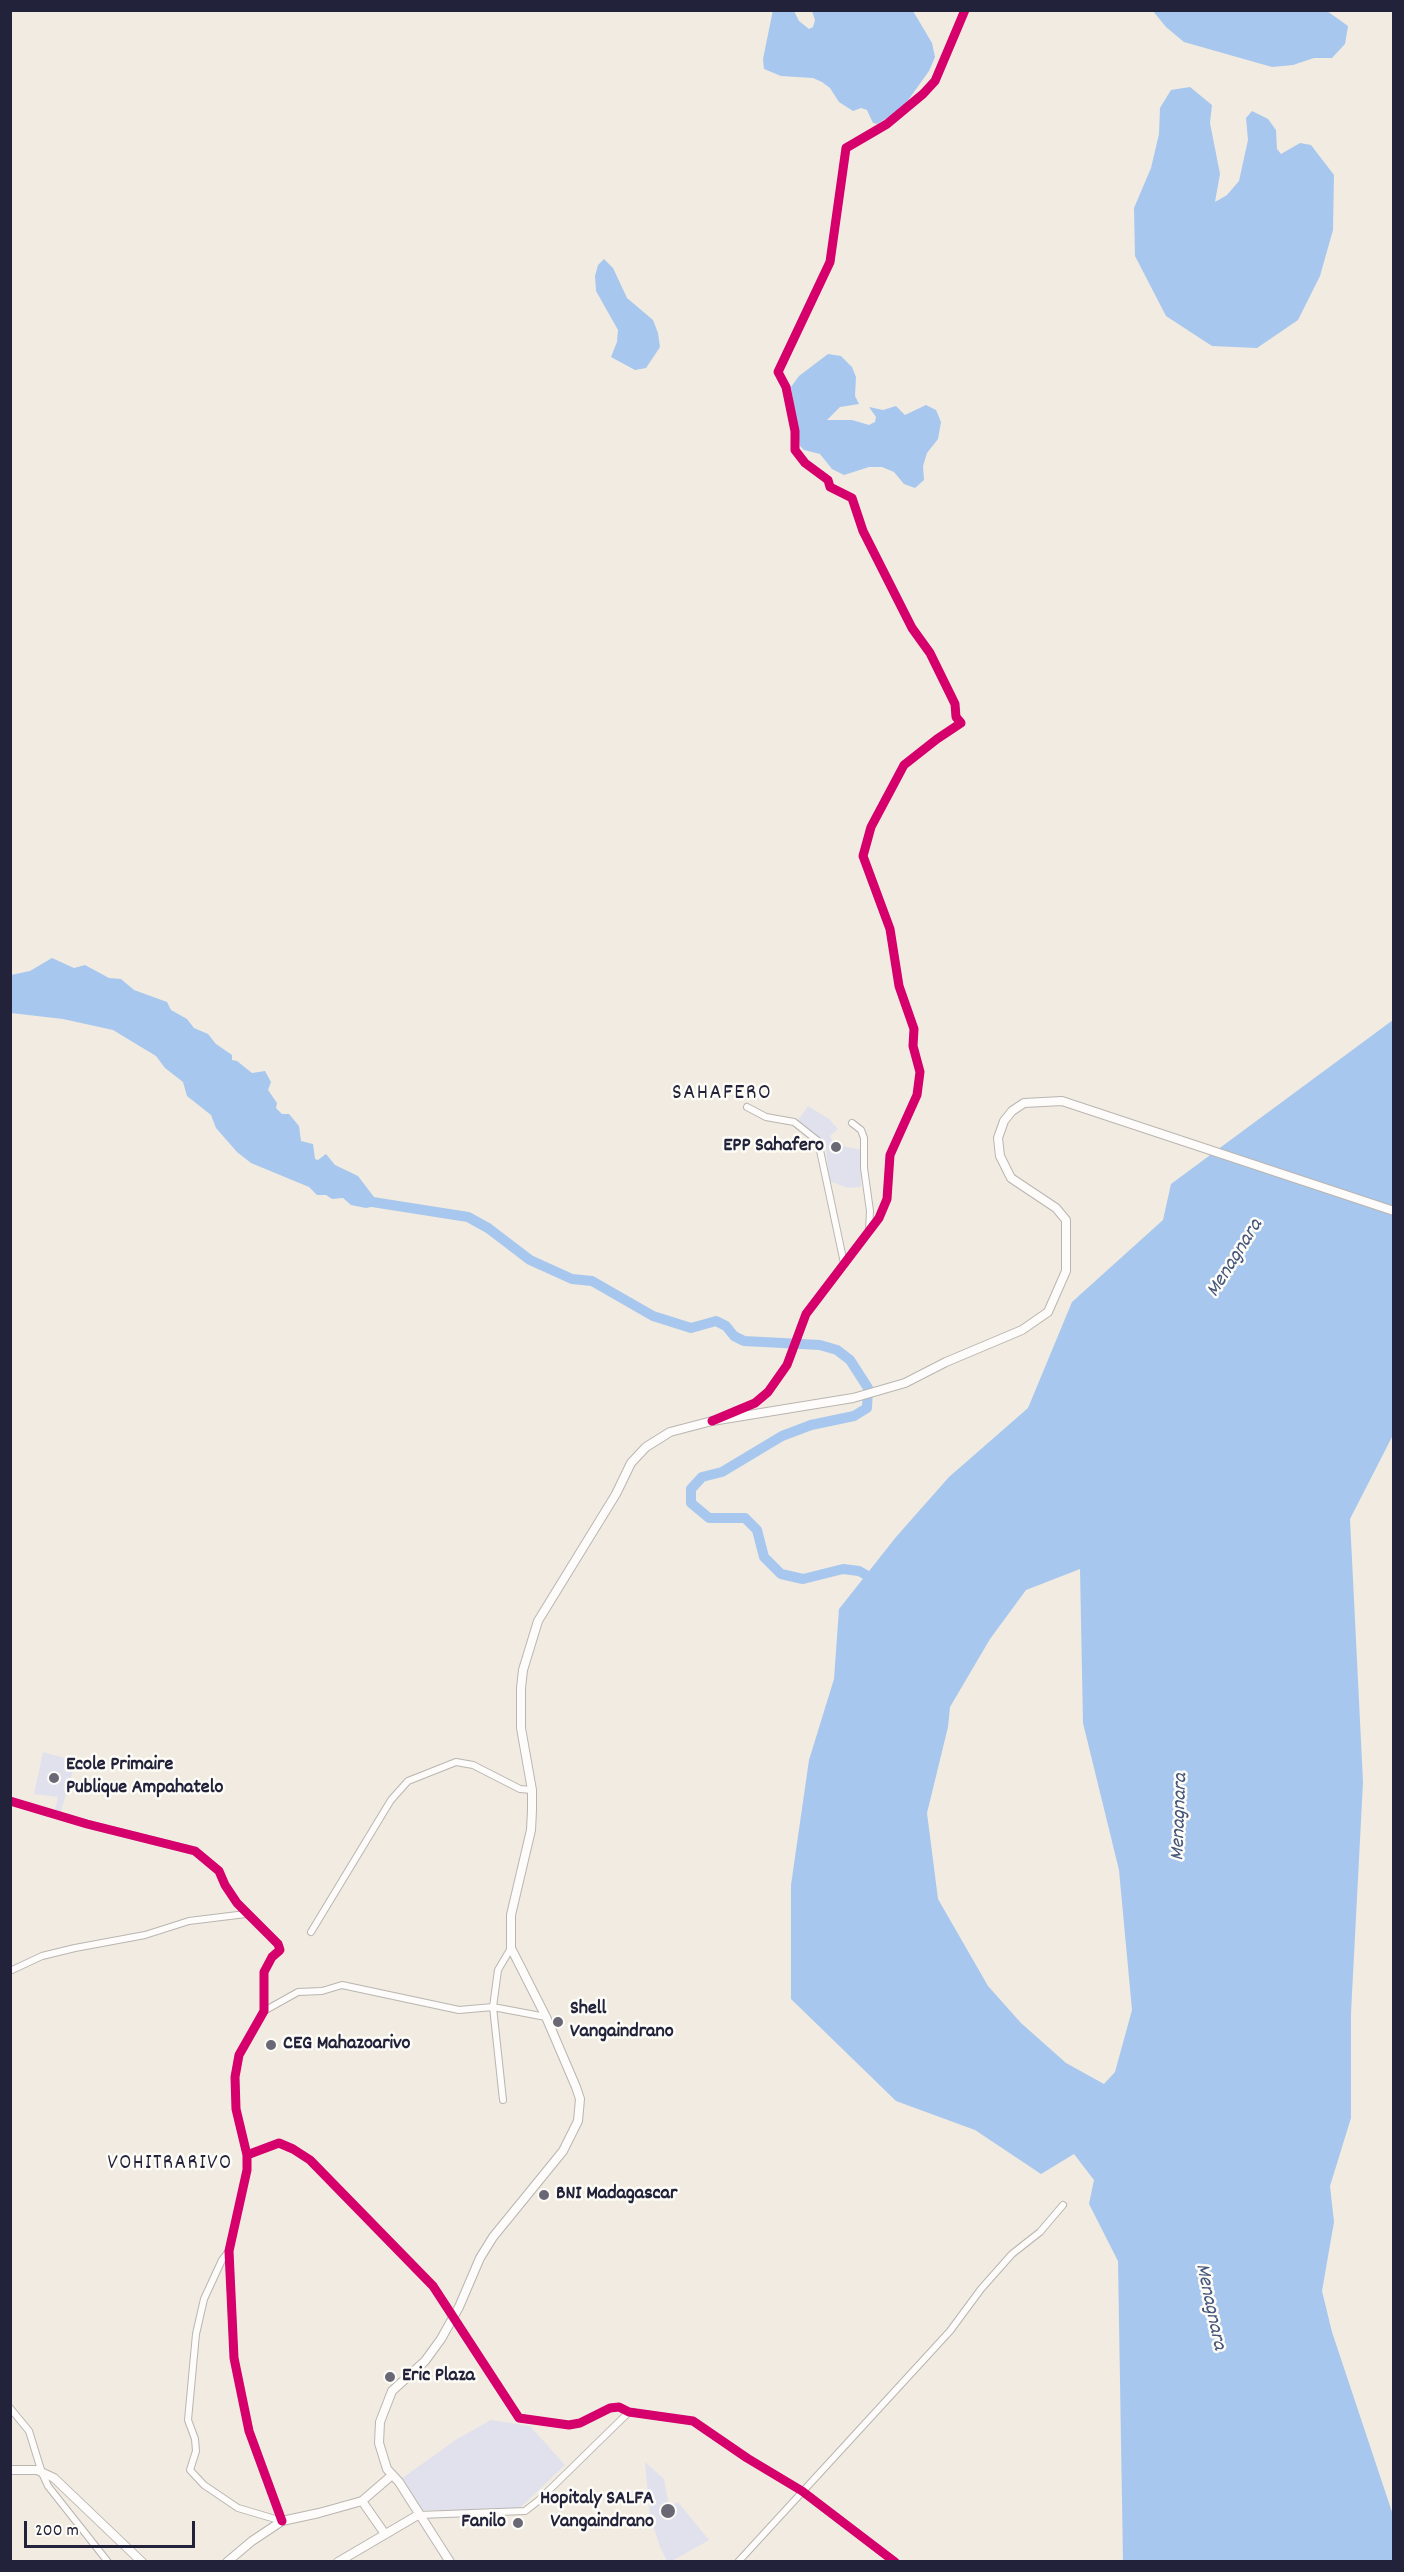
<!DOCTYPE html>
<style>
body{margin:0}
#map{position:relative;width:1404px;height:2572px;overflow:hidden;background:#f1ebe1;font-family:Dekko,sans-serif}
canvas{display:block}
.frame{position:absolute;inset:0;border:12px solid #22223b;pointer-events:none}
.scale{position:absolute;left:24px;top:2521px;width:171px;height:27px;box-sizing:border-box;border:3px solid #22223b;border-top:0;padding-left:8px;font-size:18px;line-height:21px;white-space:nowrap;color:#22223b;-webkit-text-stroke:4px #fdfcf7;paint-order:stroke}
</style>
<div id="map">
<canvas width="1404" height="2572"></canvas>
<div class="frame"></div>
<div class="scale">200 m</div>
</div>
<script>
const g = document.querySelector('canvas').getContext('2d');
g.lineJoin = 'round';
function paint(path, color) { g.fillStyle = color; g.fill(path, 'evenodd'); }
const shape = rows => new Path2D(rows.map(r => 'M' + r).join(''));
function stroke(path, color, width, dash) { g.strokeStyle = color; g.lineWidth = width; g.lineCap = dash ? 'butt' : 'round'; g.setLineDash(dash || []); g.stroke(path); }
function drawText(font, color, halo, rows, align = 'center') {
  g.font = font + ' Dekko,sans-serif'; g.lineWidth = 5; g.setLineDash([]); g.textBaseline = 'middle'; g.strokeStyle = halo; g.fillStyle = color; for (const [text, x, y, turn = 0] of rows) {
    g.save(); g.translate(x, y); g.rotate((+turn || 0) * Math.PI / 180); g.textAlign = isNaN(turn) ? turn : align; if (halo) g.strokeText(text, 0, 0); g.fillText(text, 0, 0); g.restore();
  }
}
paint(shape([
 [808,1106,829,1119,838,1129,830,1136,834,1144,861,1150,861,1187,848,1188,829,1181,826,1149,822,1140,798,1120],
 [43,1752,76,1761,60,1814,54,1813,58,1797,34,1794],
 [491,2420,530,2426,565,2465,521,2507,511,2510,421,2510,401,2479,457,2439],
 [645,2462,664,2479,669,2506,678,2502,709,2540,672,2561,667,2561,660,2547,650,2516]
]), '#e1e1ee');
paint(shape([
 [773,10,794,11,799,21,809,29,813,27,815,20,812,11,913,11,932,43,935,57,929,71,901,110,877,124,873,123,867,110,861,108,853,111,839,102,830,88,822,82,813,78,781,76,764,69,763,59],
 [1153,11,1327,11,1348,26,1345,44,1332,58,1314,58,1293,65,1272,67,1184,42,1166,27],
 [1190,87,1212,105,1210,123,1220,174,1215,202,1227,195,1239,181,1248,140,1246,118,1252,111,1268,119,1276,130,1277,149,1281,154,1300,143,1311,145,1334,175,1333,230,1320,276,1298,320,1257,348,1212,346,1166,316,1135,256,1134,208,1151,168,1159,134,1160,108,1171,90],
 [604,259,613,268,627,298,653,320,658,333,660,347,646,368,635,370,611,357,617,342,618,330,596,291,595,276,598,265],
 [828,354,841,356,852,367,856,377,855,396,859,404,840,407,827,420,852,420,869,425,875,422,876,417,869,407,883,410,896,406,905,415,926,405,936,410,941,422,938,439,927,453,923,466,924,480,915,488,904,484,894,472,882,467,869,467,844,475,832,469,820,454,804,450,800,446,791,387,799,376],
 [52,958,74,968,85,965,109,978,121,979,134,990,167,1002,171,1010,187,1019,194,1028,208,1034,216,1044,232,1055,232,1060,237,1061,252,1073,265,1071,271,1082,268,1090,277,1103,276,1108,282,1114,289,1114,299,1126,301,1141,313,1144,315,1159,318,1160,326,1154,335,1165,358,1176,380,1205,366,1208,351,1205,343,1198,332,1199,326,1195,317,1195,309,1187,251,1163,237,1152,216,1128,211,1115,187,1096,183,1082,165,1068,156,1056,113,1030,63,1019,11,1013,11,975,30,971],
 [1393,1020,1393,1435,1350,1519,1363,1782,1351,2013,1351,2118,1330,2186,1334,2222,1322,2291,1332,2332,1393,2515,1393,2561,1123,2561,1118,2261,1089,2204,1094,2180,1074,2154,1041,2174,975,2130,896,2101,791,1999,791,1885,809,1760,834,1679,839,1609,896,1537,949,1477,1028,1408,1072,1302,1163,1220,1171,1184],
 [1080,1569,1083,1723,1119,1870,1132,2010,1115,2072,1104,2084,1066,2063,1021,2023,988,1986,938,1899,927,1813,948,1727,950,1707,990,1639,1026,1590]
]), '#a7c7ee');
stroke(shape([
 [366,1201,468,1217,488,1228,530,1260,572,1279,592,1281,653,1316,691,1328,716,1321,726,1326,734,1336,744,1341,820,1345,837,1350,850,1360,868,1388,867,1408,854,1416,811,1425,782,1436,722,1472,702,1477,691,1489,691,1503,709,1518,745,1518,757,1530,764,1557,781,1574,803,1579,843,1569,859,1571,877,1581]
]), '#a7c7ee', 10);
const street = shape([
 [747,1107,766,1117,794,1122,818,1141,844,1263],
 [852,1123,861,1130,864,1138,864,1168,870,1211,869,1231],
 [724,1416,755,1403,768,1392,787,1365,806,1314,879,1218,887,1199,890,1155,917,1095,920,1072,913,1046,914,1029,899,986,890,929,863,856,871,827,904,765,937,739,961,723,956,717,955,704,930,653,912,628,863,531,852,498,830,487,828,480,805,463,795,450,795,431,786,387,778,372,830,262,846,148,887,124,923,94,935,81,965,10],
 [10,1801,87,1824,195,1851,219,1871,225,1885,237,1903,278,1944,280,1950,272,1957,264,1972,264,2011,239,2055,235,2077,236,2109,247,2155,247,2170,229,2251,234,2358,249,2431,282,2521],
 [311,1932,391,1800,408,1781,456,1762,473,1765,520,1789,532,1790],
 [10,1971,42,1956,75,1948,145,1935,189,1921,246,1914],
 [264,2011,298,1992,322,1991,342,1985,459,2010,493,2007,546,2017],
 [503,2100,493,2007,498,1970,511,1948],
 [247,2155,279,2143,293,2149,310,2160,433,2286,519,2418,569,2425,580,2423,610,2408,619,2407,629,2412,693,2421,747,2458,802,2491,895,2562],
 [229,2251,222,2260,204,2299,196,2334,188,2420,195,2439,196,2451,190,2470,204,2485,238,2508,282,2521],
 [10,2408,29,2431,42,2473,48,2486,108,2562],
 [419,2515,525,2511,538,2501,629,2412],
 [738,2562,950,2331,981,2289,1012,2254,1040,2232,1063,2205]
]);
const secondary = shape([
 [10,2470,37,2470,54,2478,142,2562],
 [362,2501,385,2534],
 [227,2562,252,2541,282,2521,319,2513,362,2501,391,2476],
 [338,2562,418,2515],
 [450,2562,399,2482,387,2469,379,2443,380,2422,392,2391,425,2361,441,2339,459,2307,480,2258,493,2237,563,2151,578,2121,580,2099,576,2087,546,2017,511,1948,511,1915,531,1830,532,1810,532,1790,521,1728,521,1688,523,1670,538,1621,616,1494,631,1463,646,1447,670,1432,712,1421,853,1398,905,1383,946,1362,1022,1330,1048,1312,1066,1271,1066,1220,1056,1208,1011,1178,1000,1156,998,1138,1004,1121,1012,1111,1024,1103,1062,1101,1394,1211]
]);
stroke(street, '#b9b5b1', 8);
stroke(secondary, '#b9b5b1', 10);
stroke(street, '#fdfcfa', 6);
stroke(secondary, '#fdfcfa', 8);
stroke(shape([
 [712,1421,755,1403,768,1392,787,1365,806,1314,879,1218,887,1199,890,1155,917,1095,920,1072,913,1046,914,1029,899,986,890,929,863,856,871,827,904,765,937,739,961,723,956,717,955,704,930,653,912,628,863,531,852,498,830,487,828,480,805,463,795,450,795,431,786,387,778,372,830,262,846,148,887,124,923,94,935,81,965,10],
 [10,1801,87,1824,195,1851,219,1871,225,1885,237,1903,278,1944,280,1950,272,1957,264,1972,264,2011,239,2055,235,2077,236,2109,247,2155,247,2170,229,2251,234,2358,249,2431,282,2521],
 [247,2155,279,2143,293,2149,310,2160,433,2286,519,2418,569,2425,580,2423,610,2408,619,2407,629,2412,693,2421,747,2458,802,2491,895,2562]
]), '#d6006c', 9);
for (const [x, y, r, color] of [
 [836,1147,6,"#6a6875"],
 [54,1778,6,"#6a6875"],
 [558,2022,6,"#6a6875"],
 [271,2045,6,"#6a6875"],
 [544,2195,6,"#6a6875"],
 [390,2377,6,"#6a6875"],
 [668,2511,8,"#6a6875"],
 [518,2523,6,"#6a6875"]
]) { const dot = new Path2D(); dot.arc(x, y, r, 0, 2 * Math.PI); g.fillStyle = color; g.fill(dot); stroke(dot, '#fdfcf7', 2); }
drawText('bold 20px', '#22223b', '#fdfcf7', [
 ["EPP Sahafero",824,1147,"right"],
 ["Ecole Primaire",66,1766],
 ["Publique Ampahatelo",66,1789],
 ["Shell",570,2010],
 ["Vangaindrano",570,2033],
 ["CEG Mahazoarivo",283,2045],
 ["BNI Madagascar",556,2195],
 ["Eric Plaza",402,2377],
 ["Hopitaly SALFA",654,2500,"right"],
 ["Vangaindrano",654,2523,"right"],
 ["Fanilo",506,2523,"right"]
], 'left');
drawText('italic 21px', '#45567b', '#fdfcf7', [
 ["Menagnara",1236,1259,-58],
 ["Menagnara",1181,1817,-88],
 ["Menagnara",1209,2307,78]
]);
g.letterSpacing = '1.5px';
drawText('21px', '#22223b', '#fdfcf7', [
 ["VOHITRARIVO",170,2165]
]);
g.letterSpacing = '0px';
g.letterSpacing = '1.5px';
drawText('22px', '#22223b', '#fdfcf7', [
 ["SAHAFERO",722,1095]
]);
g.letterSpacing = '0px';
</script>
